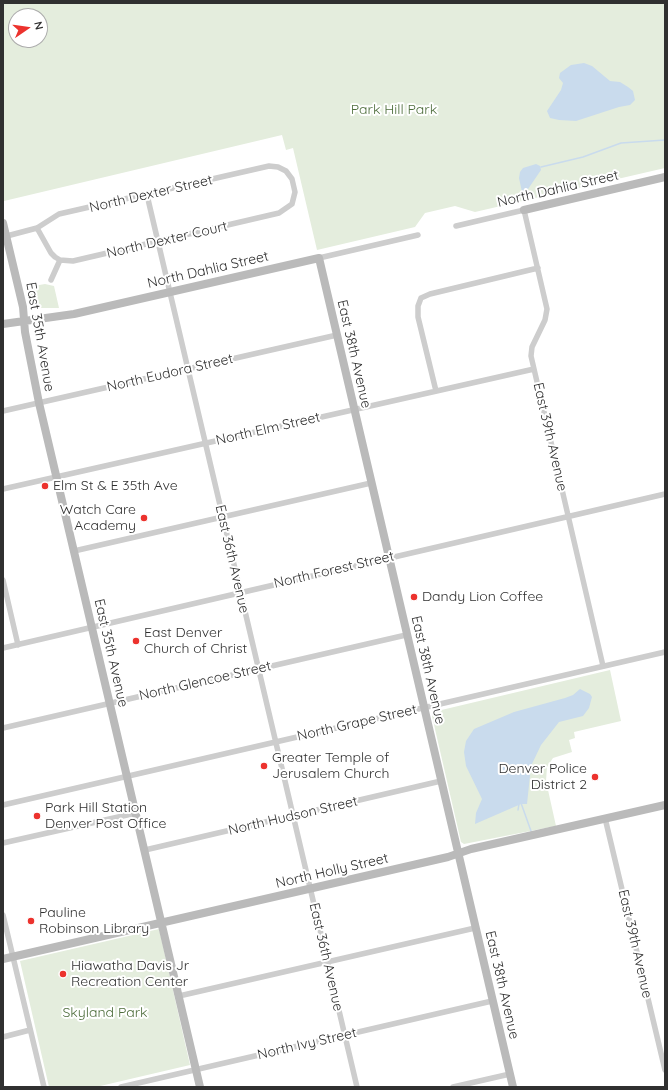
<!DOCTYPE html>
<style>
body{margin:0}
#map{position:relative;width:668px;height:1090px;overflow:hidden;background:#fff;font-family:Quicksand,sans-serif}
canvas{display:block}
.frame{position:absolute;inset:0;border:4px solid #303030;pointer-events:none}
.north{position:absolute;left:8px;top:8px;width:40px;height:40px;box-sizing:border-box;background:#fff;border:1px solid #acacac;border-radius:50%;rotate:77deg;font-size:11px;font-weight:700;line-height:16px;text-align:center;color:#303030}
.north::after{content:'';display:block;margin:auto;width:14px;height:18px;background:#ec322d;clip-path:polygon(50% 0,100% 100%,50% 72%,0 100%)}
</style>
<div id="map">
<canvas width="668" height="1090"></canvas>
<div class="frame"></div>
<div class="north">N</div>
</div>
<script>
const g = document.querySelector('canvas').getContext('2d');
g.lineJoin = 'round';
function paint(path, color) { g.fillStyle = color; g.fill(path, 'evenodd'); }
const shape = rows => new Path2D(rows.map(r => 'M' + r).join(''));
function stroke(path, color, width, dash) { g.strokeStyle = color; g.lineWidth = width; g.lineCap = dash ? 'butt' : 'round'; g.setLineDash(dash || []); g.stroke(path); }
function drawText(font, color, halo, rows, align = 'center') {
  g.font = font + ' Quicksand,sans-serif'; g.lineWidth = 4; g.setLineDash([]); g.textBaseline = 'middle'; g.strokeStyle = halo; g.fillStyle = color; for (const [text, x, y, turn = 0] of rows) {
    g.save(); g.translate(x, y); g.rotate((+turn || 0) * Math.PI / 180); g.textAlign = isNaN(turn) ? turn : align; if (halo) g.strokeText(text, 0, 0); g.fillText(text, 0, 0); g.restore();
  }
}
paint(shape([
 [3,3,665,3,665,168,475,212,455,206,425,213,415,227,317,250,293,148,286,150,282,135,4,201],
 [16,16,40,16,40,40,16,40],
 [45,284,54,286,59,308,34,308,28,287],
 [610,670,621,721,574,732,575,738,569,740,572,752,553,758,547,767,546,781,556,826,464,844,461,842,432,716,433,712],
 [159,929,190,1065,96,1087,49,1087,20,961]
]), '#e4eddd');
paint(shape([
 [584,63,592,66,610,81,620,82,628,87,633,91,635,100,630,105,619,107,576,121,559,120,550,118,547,111,561,90,563,83,559,78,560,73,571,65],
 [536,164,540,166,541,170,526,192,522,192,519,178,520,172,523,168],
 [580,689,590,694,592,697,589,708,583,716,559,722,541,745,531,766,527,804,521,804,475,824,476,813,482,799,466,766,464,752,466,741,474,729,514,712,565,698,573,695]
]), '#c9dbed');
stroke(shape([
 [541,167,583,157,621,143,665,140],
 [521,803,531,831],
 [518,810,519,804]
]), '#c9dbed', 1.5);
stroke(shape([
 [147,195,357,1087],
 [456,226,524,210,547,309,545,320,532,347,531,356,603,666],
 [3,237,37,228,59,214,269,166,278,167,286,171,292,179,295,192,292,204,279,213,73,261,60,260,55,257,51,253,37,228],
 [319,258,418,235],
 [51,280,60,260],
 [436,391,418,317,418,306,421,298,430,294,538,268],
 [3,411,337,335],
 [3,489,534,369],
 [74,551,371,483],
 [3,580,18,645],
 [3,648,665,494],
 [3,728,406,635],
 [3,805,665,652],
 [605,818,665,1070],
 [3,843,136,813],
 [145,850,441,781],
 [3,915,44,1087],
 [179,996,475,928],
 [3,1037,30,1030],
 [121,1087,492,1001],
 [453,1087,510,1074]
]), '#cdcdcd', 5.5);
stroke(shape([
 [524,210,665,177],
 [3,223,23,307,25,332,39,403,200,1087],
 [3,324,74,314,319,258,513,1087],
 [3,959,448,857,471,849,665,805]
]), '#bababa', 8);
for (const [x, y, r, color] of [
 [45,486,4,"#ec322d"],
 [144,518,4,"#ec322d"],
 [414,597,4,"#ec322d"],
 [136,641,4,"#ec322d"],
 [264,766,4,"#ec322d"],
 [595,777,4,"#ec322d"],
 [37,816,4,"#ec322d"],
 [31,921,4,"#ec322d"],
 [63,974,4,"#ec322d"]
]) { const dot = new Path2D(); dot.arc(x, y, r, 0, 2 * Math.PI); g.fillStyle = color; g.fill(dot); stroke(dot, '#fff', 1.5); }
drawText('14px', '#4d6d3b', '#fff', [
 ["Park Hill Park",394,110],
 ["Skyland Park",105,1013]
]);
drawText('14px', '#303030', '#fff', [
 ["North Dahlia Street",558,189,-13],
 ["North Dexter Street",151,194,-13],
 ["North Dexter Court",167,240,-13],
 ["North Dahlia Street",208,270,-13],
 ["East 35th Avenue",40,337,80],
 ["East 38th Avenue",354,354,77],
 ["North Eudora Street",170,373,-13],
 ["North Elm Street",268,429,-13],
 ["East 39th Avenue",550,437,77],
 ["East 36th Avenue",232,559,77],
 ["North Forest Street",334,570,-13],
 ["East 35th Avenue",111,653,77],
 ["East 38th Avenue",428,670,77],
 ["North Glencoe Street",205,681,-13],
 ["North Grape Street",357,723,-13],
 ["North Hudson Street",293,816,-13],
 ["North Holly Street",332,871,-13],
 ["East 39th Avenue",635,944,77],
 ["East 36th Avenue",326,957,77],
 ["East 38th Avenue",502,985,77],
 ["North Ivy Street",307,1044,-13]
]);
drawText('14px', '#303030', '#fff', [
 ["Elm St & E 35th Ave",53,486],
 ["Watch Care",136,510,"right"],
 ["Academy",136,526,"right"],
 ["Dandy Lion Coffee",422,597],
 ["East Denver",144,633],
 ["Church of Christ",144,649],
 ["Greater Temple of",272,758],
 ["Jerusalem Church",272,774],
 ["Denver Police",587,769,"right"],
 ["District 2",587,785,"right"],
 ["Park Hill Station",45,808],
 ["Denver Post Office",45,824],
 ["Pauline",39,913],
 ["Robinson Library",39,929],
 ["Hiawatha Davis Jr",71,966],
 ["Recreation Center",71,982]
], 'left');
</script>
